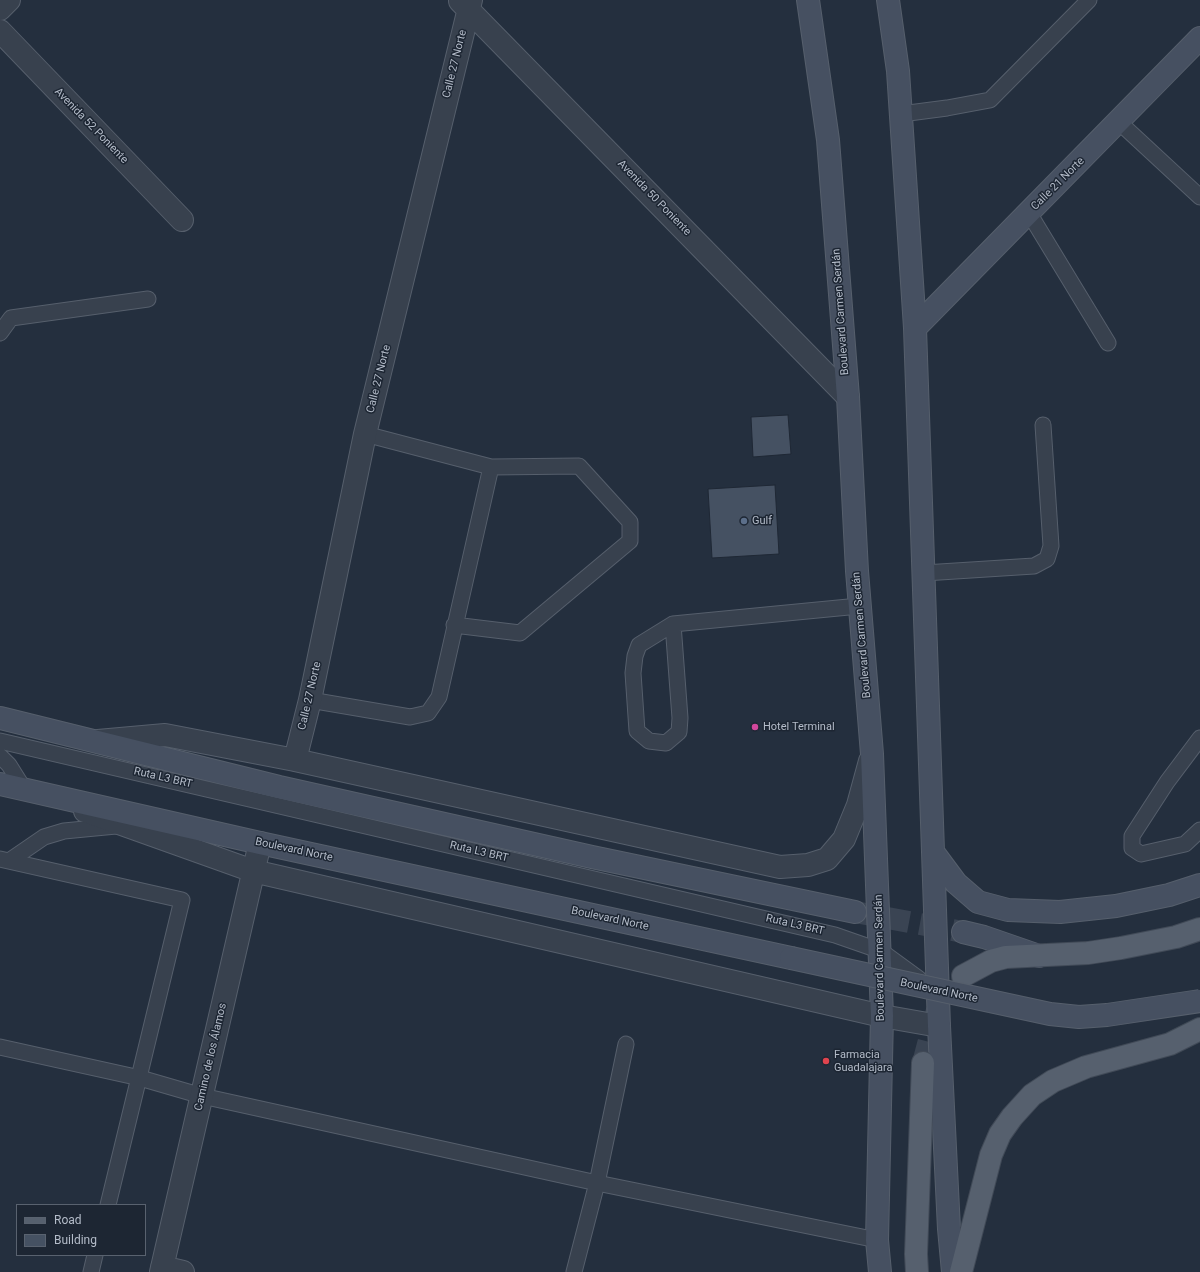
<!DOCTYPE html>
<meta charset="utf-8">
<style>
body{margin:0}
#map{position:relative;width:1200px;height:1272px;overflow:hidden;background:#242f3e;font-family:Roboto,sans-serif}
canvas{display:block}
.legend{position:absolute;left:16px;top:1204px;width:130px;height:52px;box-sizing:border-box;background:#1d2633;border:1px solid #59626f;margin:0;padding:5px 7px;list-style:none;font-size:12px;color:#b4bcc9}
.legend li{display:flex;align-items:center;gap:8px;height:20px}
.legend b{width:20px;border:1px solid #59626f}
</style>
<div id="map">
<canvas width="1200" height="1272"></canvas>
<ul class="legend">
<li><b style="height:5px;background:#56606e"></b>Road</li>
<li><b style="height:11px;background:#455162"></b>Building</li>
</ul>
</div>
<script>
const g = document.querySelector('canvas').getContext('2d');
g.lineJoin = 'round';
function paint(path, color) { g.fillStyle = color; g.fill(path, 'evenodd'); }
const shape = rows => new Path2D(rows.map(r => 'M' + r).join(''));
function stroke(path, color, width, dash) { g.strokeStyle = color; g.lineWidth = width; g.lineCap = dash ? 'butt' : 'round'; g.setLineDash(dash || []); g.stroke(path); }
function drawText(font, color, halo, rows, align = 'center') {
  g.font = font + ' Roboto,sans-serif'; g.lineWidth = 3; g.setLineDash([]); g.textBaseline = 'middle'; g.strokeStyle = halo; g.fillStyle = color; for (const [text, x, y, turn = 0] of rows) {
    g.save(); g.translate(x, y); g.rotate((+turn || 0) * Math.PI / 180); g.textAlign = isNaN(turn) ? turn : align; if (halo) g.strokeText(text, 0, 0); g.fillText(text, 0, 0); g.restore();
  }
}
const building = shape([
 [788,415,791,454,753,457,751,417,788,415],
 [775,485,779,554,712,558,708,489,775,485]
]);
paint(building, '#455162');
stroke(building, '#1f2835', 1);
stroke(shape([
 [855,912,963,932]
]), '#3a4453', 22, [22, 11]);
stroke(shape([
 [923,1063,937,1010]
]), '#3a4453', 22, [22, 11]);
const lane = shape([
 [901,114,947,108,990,100,1089,0],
 [1119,122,1200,197],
 [1029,213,1108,343],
 [0,333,11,318,148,299],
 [924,573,1034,566,1047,559,1051,546,1043,425],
 [673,624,680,718,679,732,666,743,649,741,637,731,633,673,635,656,639,645,673,624,859,606],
 [454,625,520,633,630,541,630,522,579,466,491,467],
 [310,700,410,717,428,713,439,697,491,467,365,434],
 [1200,738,1167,782,1132,836,1132,848,1141,854,1185,844,1200,830],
 [0,741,835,935,881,951,918,978,927,987],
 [0,756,9,765,24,789],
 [0,859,182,900,108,1205],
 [9,861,44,837,64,831,116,826],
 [0,1047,140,1078,202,1096,597,1183,877,1240],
 [91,1272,95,1255],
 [574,1272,597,1183,626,1044]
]);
const street = shape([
 [460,1,848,397],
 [0,9,9,0],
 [0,31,182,220],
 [98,741,165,735,295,760,780,867,808,865,827,859,844,839,858,805,870,761],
 [295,760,310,700,365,434,471,0],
 [85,811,253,871,882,1016,939,1026],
 [162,1267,183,1272],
 [161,1272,260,843]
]);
const secondary = shape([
 [808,0,828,140,848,397,857,571,872,754,882,1016,877,1240,880,1272],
 [888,0,898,71,915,328,939,1026,949,1229,953,1272],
 [915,328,1200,38],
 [0,718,279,787,592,857,855,912],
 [0,784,260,843,791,958],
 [933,852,956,883,978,902,1008,910,1060,912,1116,906,1169,895,1200,885],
 [963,932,984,937,1039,956]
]);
const primary = shape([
 [963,976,991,961,1006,957,1088,953,1121,948,1176,937,1200,929],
 [917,1272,916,1254,923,1063],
 [961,1272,991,1155,1000,1134,1012,1117,1032,1095,1053,1081,1086,1067,1170,1044,1200,1029]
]);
stroke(lane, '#565f6c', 17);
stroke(street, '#565f6c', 24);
stroke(secondary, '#565f6c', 24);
stroke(primary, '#414a57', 24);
stroke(lane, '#38414e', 15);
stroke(street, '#38414e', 22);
stroke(secondary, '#465061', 22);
stroke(primary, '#56606e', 22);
const secondaryBridge = shape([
 [791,958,1050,1014,1079,1017,1107,1015,1200,1001]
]);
stroke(secondaryBridge, '#565f6c', 24, []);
stroke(secondaryBridge, '#465061', 22);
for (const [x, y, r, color] of [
 [744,521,4,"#5c6f8a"],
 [755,727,4,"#d1479c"],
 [826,1061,4,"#e0444e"]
]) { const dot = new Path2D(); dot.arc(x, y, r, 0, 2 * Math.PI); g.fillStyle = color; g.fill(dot); stroke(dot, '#1d2633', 1.5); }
drawText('11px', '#b4bcc9', '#1d2633', [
 ["Calle 27 Norte",455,64,-76],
 ["Avenida 52 Poniente",91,126,46],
 ["Calle 21 Norte",1058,184,-45],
 ["Avenida 50 Poniente",654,198,46],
 ["Boulevard Carmen Serdán",841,312,-94],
 ["Calle 27 Norte",379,379,-76],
 ["Boulevard Carmen Serdán",862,635,-95],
 ["Calle 27 Norte",310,696,-77],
 ["Ruta L3 BRT",163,778,13],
 ["Boulevard Norte",294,850,12],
 ["Ruta L3 BRT",479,852,13],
 ["Boulevard Norte",610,919,12],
 ["Ruta L3 BRT",795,925,13],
 ["Boulevard Carmen Serdán",880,958,-91],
 ["Boulevard Norte",939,991,12],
 ["Camino de los Álamos",211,1057,-77]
]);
drawText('11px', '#b4bcc9', '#1d2633', [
 ["Gulf",752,521],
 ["Hotel Terminal",763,727],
 ["Farmacia",834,1055],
 ["Guadalajara",834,1068]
], 'left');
</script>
